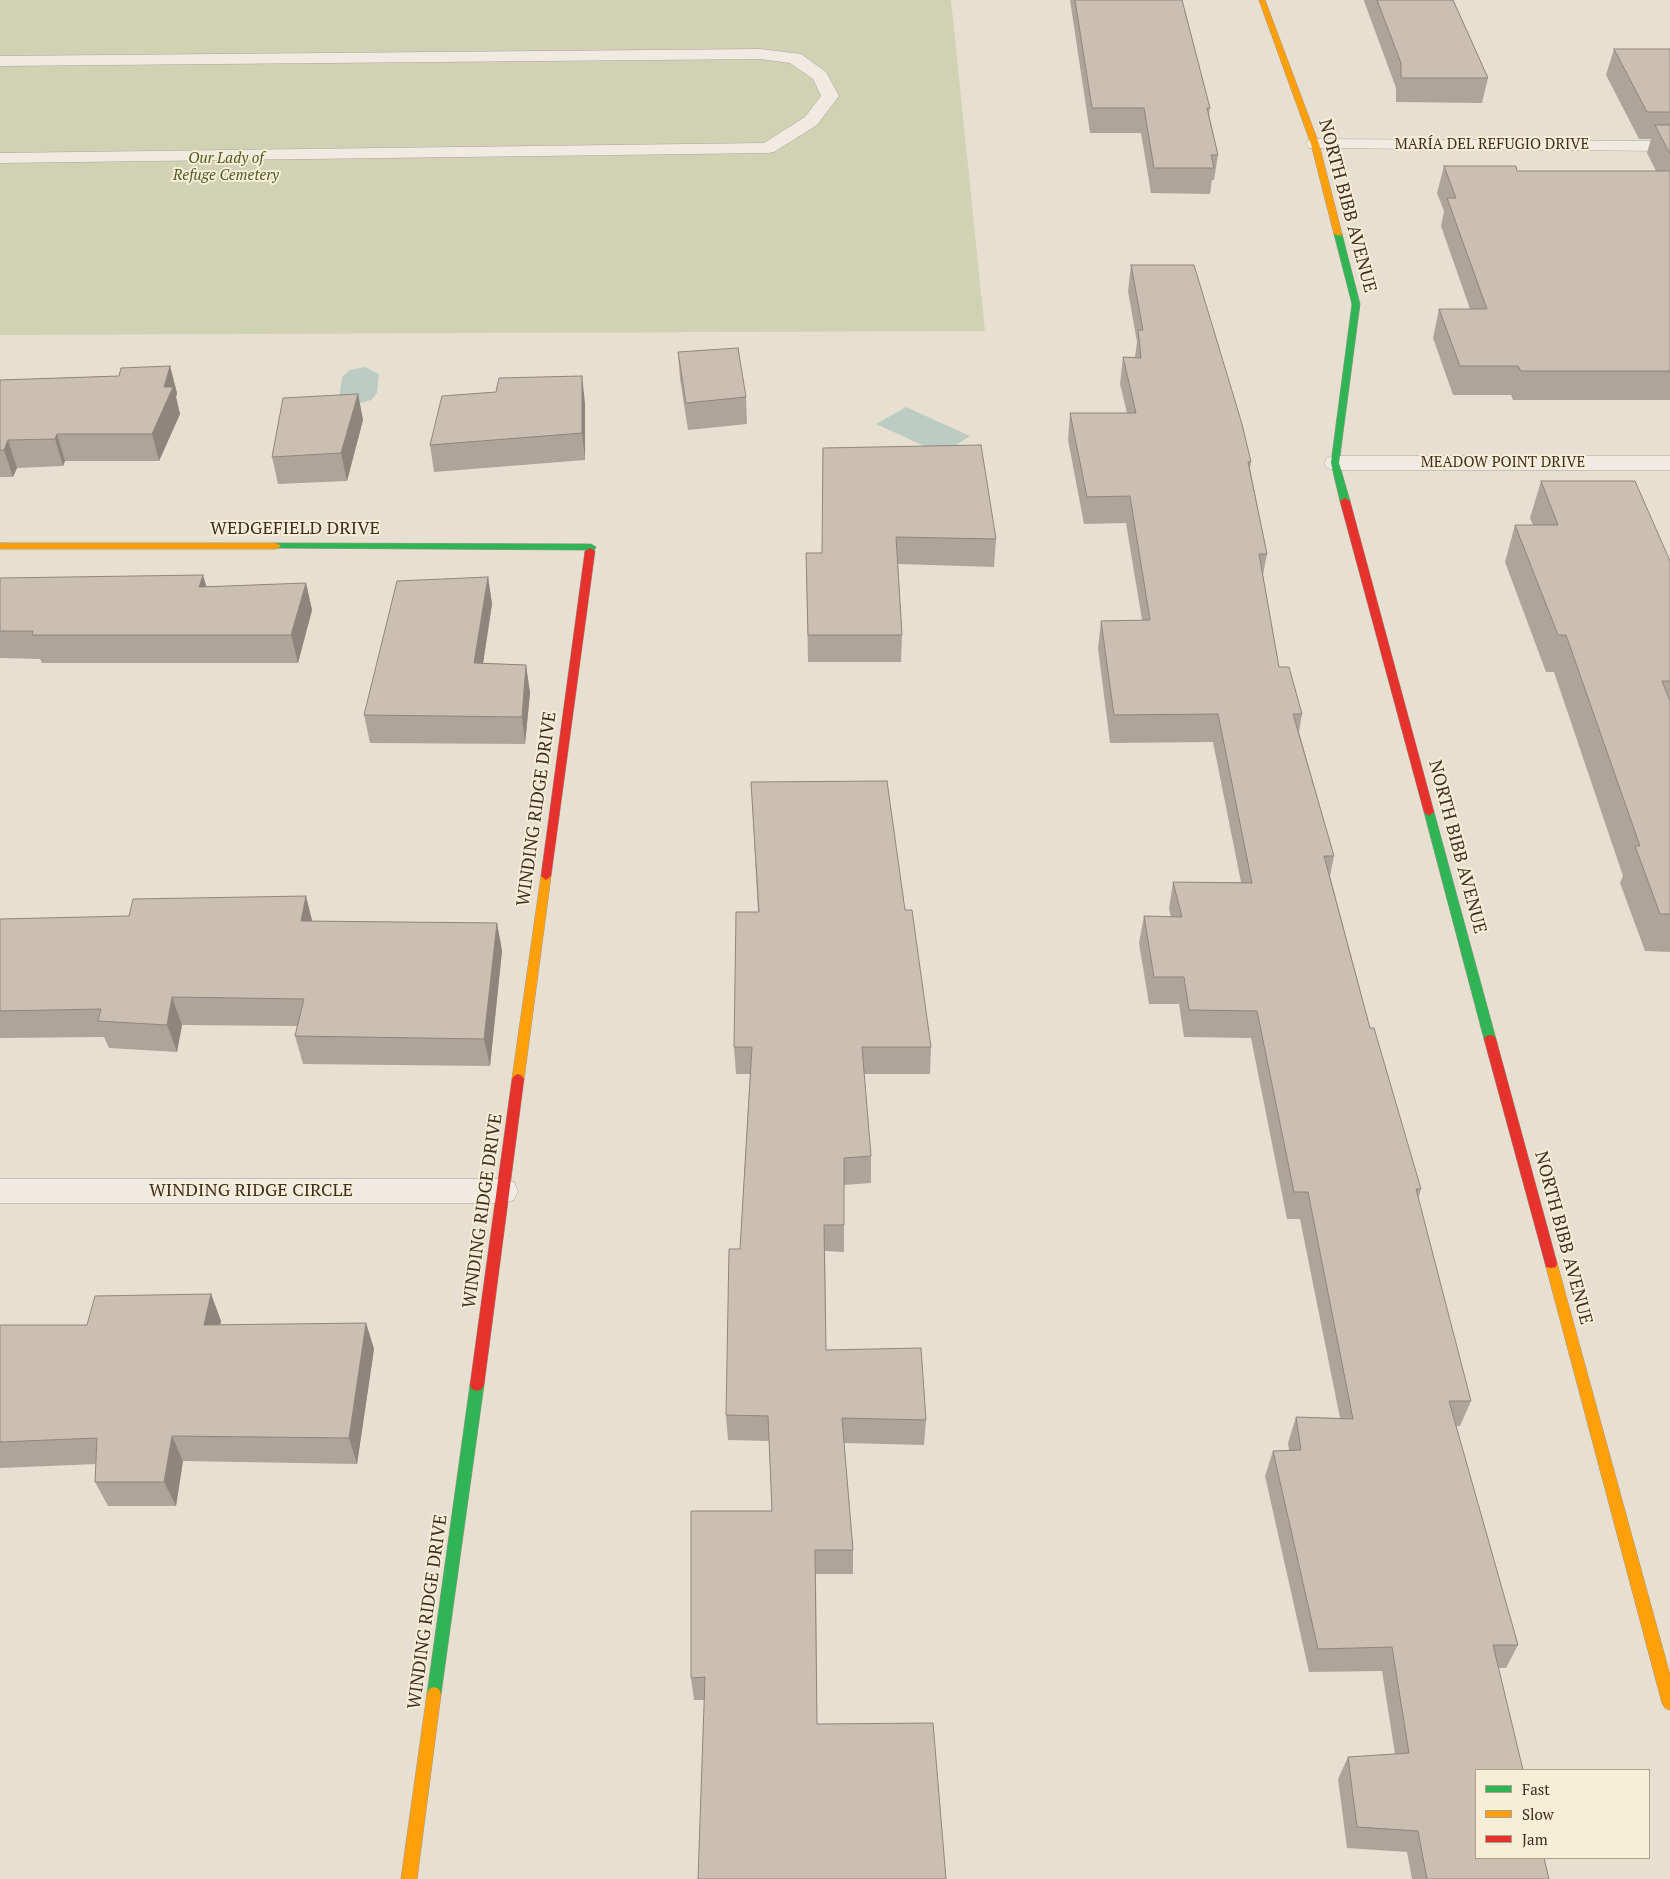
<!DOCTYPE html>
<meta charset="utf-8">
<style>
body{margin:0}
#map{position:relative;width:1670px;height:1879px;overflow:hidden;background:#e7e0d1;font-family:"PT Serif",serif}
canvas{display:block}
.legend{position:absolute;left:1475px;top:1769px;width:175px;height:90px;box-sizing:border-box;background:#f7eed8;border:1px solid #ada18e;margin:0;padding:6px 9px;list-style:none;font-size:15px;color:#3d2e20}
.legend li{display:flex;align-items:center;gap:10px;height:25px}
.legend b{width:25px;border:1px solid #ada18e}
</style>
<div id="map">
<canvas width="1670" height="1879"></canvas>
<ul class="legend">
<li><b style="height:6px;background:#30b455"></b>Fast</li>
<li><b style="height:6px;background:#ff9f0a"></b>Slow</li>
<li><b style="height:6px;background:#e5322d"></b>Jam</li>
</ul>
</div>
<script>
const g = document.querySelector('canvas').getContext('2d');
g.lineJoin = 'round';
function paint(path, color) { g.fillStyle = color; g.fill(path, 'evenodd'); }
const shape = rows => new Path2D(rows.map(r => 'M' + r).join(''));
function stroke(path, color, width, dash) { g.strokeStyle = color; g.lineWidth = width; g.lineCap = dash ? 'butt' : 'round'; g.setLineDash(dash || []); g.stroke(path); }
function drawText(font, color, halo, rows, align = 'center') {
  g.font = font + ' "PT Serif",serif'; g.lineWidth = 4; g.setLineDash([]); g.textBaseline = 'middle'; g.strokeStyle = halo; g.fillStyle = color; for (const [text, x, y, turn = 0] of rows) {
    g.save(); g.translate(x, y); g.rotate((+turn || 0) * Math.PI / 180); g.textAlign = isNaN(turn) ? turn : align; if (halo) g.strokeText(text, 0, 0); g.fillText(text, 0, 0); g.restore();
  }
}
paint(shape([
 [0,0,951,0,985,331,0,335]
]), '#d1d1b3');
paint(shape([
 [365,367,379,374,377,393,371,400,360,403,346,402,339,398,342,377,350,370],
 [906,407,970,436,942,454,876,424]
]), '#bcccc2');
const lane = shape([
 [760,49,801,54,826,72,839,96,817,125,774,152,768,153,0,163,0,153,764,143,805,117,821,96,813,79,790,63,760,59,0,66,0,56,760,49]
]);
const street = shape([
 [1315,139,1670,141,1670,151,1309,148,1306,144,1309,140,1315,139],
 [1335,456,1670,456,1670,470,1335,470,1327,468,1324,463,1327,458,1335,456],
 [0,1179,503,1179,514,1182,518,1191,514,1200,503,1203,0,1203,0,1179]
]);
const fast = shape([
 [1335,232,1342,234,1360,304,1339,463,1350,501,1345,504,1340,501,1331,463,1352,304,1334,234,1335,232],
 [276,543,591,544,596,547,593,553,590,554,587,553,586,550,273,548,273,544,276,543],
 [1429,808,1434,812,1496,1039,1494,1042,1490,1043,1486,1042,1484,1039,1424,812,1429,808],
 [477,1379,482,1381,484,1385,441,1694,439,1699,434,1701,429,1699,427,1694,470,1385,472,1381,477,1379]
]);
const slow = shape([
 [1259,0,1265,0,1319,144,1342,234,1341,236,1334,234,1311,144,1259,0],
 [0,543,276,543,281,546,276,549,0,549,0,543],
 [546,872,551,876,524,1079,522,1082,518,1084,514,1082,512,1079,541,876,546,872],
 [1551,1258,1556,1259,1557,1263,1670,1675,1670,1710,1665,1708,1662,1703,1545,1263,1546,1259,1551,1258],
 [434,1687,439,1689,441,1694,417,1879,401,1879,427,1694,429,1689,434,1687]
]);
const jam = shape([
 [1345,498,1350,501,1434,812,1429,816,1424,812,1340,501,1345,498],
 [590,548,595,551,551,876,546,880,541,876,585,551,590,548],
 [1490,1035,1494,1036,1496,1039,1557,1263,1556,1267,1551,1268,1546,1267,1545,1263,1484,1039,1486,1036,1490,1035],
 [518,1074,522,1076,524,1079,484,1385,482,1389,477,1391,472,1389,470,1385,512,1079,514,1076,518,1074]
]);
stroke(lane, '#ada599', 1);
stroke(street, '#ada599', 1);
stroke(fast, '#9c958a', 1);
stroke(slow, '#9c958a', 1);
stroke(jam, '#9c958a', 1);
paint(lane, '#efebe3');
paint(street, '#efebe3');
paint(fast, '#30b455');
paint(slow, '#ff9f0a');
paint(jam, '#e5322d');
paint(shape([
 [1070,0,1182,0,1210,108,1209,115,1218,155,1214,180,1212,180,1210,194,1151,193,1141,133,1090,133],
 [1364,0,1453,0,1488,78,1482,103,1396,102,1396,88,1364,1],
 [1614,49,1670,49,1670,400,1513,400,1511,395,1453,395,1433,338,1439,309,1470,309,1441,226,1444,211,1437,193,1444,166,1517,171,1656,171,1647,153,1651,139,1639,139,1606,75],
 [1131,265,1251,462,1250,468,1267,554,1263,575,1279,667,1302,714,1299,732,1334,856,1330,876,1370,1028,1421,1189,1418,1199,1471,1401,1460,1426,1456,1426,1518,1645,1506,1668,1498,1668,1549,1879,1412,1879,1407,1852,1347,1848,1338,1779,1348,1757,1395,1754,1382,1671,1309,1672,1265,1476,1273,1451,1289,1450,1288,1443,1296,1417,1340,1418,1300,1219,1287,1219,1251,1038,1184,1037,1179,1004,1149,1004,1139,943,1144,916,1171,917,1169,909,1173,882,1241,882,1213,742,1110,743,1098,648,1101,621,1142,620,1126,523,1084,524,1068,440,1070,413,1127,413,1120,384,1123,357,1135,357,1137,342,1128,291],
 [678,352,746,397,747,424,688,430,680,379],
 [170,366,177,393,176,397,180,414,159,461,65,461,63,466,17,468,13,477,0,477,0,380,119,376],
 [496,392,585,403,585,460,434,472,430,445],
 [358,394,363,420,347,481,278,484,272,457],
 [823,448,996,539,994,567,898,564,902,635,901,662,808,662,806,553,822,553],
 [1541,481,1670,561,1670,952,1645,951,1620,883,1623,876,1554,672,1546,672,1505,562,1515,525,1533,525,1530,518],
 [488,577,492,604,483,663,526,665,530,693,525,744,370,743,364,715],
 [0,578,206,587,306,583,312,610,298,663,42,663,40,659,0,658],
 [751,782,905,910,931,1047,930,1074,864,1074,871,1156,871,1183,844,1185,844,1252,825,1251,826,1350,926,1420,924,1445,844,1443,853,1550,853,1574,816,1574,817,1724,946,1879,704,1700,694,1700,691,1678,772,1511,769,1441,728,1440,726,1415,740,1249,750,1074,736,1074,734,1047,758,912],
 [0,919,312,921,497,923,502,951,490,1066,303,1064,295,1036,297,1026,182,1025,177,1052,109,1048,104,1037,0,1038],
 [211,1294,221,1321,220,1325,366,1323,374,1349,357,1464,183,1461,176,1506,108,1506,95,1482,96,1464,0,1468,0,1325,87,1325]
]), '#afa499');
paint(shape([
 [170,366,177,393,176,397,180,414,159,461,152,434],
 [582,376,585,403,585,460,582,433],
 [358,394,363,420,347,481,341,453],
 [57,434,65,461,63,466,55,439],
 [8,440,17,468,13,477,4,450],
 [203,575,211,602,199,587],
 [488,577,492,604,479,690,474,663],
 [306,583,312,610,298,663,291,635],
 [526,665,530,693,525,744,522,717],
 [306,896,313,924,301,921],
 [497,923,502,951,490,1066,484,1039],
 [172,997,182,1025,177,1052,167,1025],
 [211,1294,221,1321,214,1351,204,1325],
 [366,1323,374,1349,357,1464,349,1438],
 [172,1436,183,1461,176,1506,164,1482]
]), '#8e867d');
const building = shape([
 [1075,0,1182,0,1210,108,1207,108,1218,155,1211,155,1214,168,1154,168,1144,108,1092,108,1075,0],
 [1377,0,1453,0,1488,78,1401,78,1401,63,1377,0],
 [1614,49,1670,49,1670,112,1647,112,1614,49],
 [1655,125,1670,125,1670,154,1655,125],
 [1444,166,1516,166,1517,171,1670,171,1670,371,1521,371,1518,366,1460,366,1439,309,1487,309,1447,198,1456,198,1444,166],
 [1131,265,1194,265,1242,424,1251,462,1248,462,1267,554,1259,554,1279,667,1289,667,1302,714,1293,714,1334,856,1324,856,1370,1028,1374,1028,1421,1189,1416,1189,1471,1401,1449,1401,1518,1645,1493,1645,1523,1770,1476,1770,1476,1858,1544,1858,1549,1879,1427,1879,1418,1831,1357,1827,1348,1757,1409,1753,1392,1647,1318,1649,1273,1451,1301,1450,1296,1417,1353,1419,1308,1192,1294,1192,1257,1011,1189,1010,1184,977,1154,977,1144,916,1182,917,1173,882,1252,883,1218,714,1114,715,1101,621,1150,620,1130,496,1087,497,1070,413,1136,413,1123,357,1141,358,1138,330,1143,330,1131,265],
 [738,348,746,397,686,403,678,352,738,348],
 [170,366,164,387,173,387,152,434,57,434,55,439,8,440,4,450,0,450,0,380,119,376,121,368,170,366],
 [582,376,582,433,430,445,442,396,496,392,499,378,582,376],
 [358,394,341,453,272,457,283,398,358,394],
 [981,445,996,539,896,537,902,635,808,635,806,553,822,553,823,448,981,445],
 [1541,481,1635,481,1670,561,1670,681,1662,681,1670,701,1670,914,1660,914,1635,846,1640,846,1566,635,1558,635,1515,525,1558,525,1541,481],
 [203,575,199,587,306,583,291,635,32,635,33,631,0,631,0,578,203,575],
 [488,577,474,663,526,665,522,717,364,715,397,581,488,577],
 [887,781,905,910,912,910,931,1047,862,1047,871,1156,844,1158,844,1225,824,1225,826,1350,921,1348,926,1420,842,1418,853,1550,815,1550,817,1724,933,1723,946,1879,698,1879,705,1677,691,1678,691,1511,772,1511,768,1416,726,1415,729,1249,740,1249,752,1047,734,1047,736,912,759,912,751,782,887,781],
 [306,896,301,921,497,923,484,1039,295,1036,304,999,172,997,167,1025,98,1021,101,1009,0,1011,0,919,129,916,133,899,306,896],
 [211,1294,204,1325,366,1323,349,1438,172,1436,164,1482,95,1482,97,1438,0,1442,0,1325,87,1325,95,1296,211,1294]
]);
paint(building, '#cbbfb2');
stroke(building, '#8e867d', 1);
drawText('15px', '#3d2e20', '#f7eed8', [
 ["MARÍA DEL REFUGIO DRIVE",1492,145],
 ["MEADOW POINT DRIVE",1503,463]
]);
drawText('italic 15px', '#4d5a26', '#f7eed8', [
 ["Our Lady of",226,159],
 ["Refuge Cemetery",226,176]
]);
drawText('18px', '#3d2e20', '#f7eed8', [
 ["NORTH BIBB AVENUE",1347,206,75],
 ["WEDGEFIELD DRIVE",295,529],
 ["WINDING RIDGE DRIVE",537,809,-82],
 ["NORTH BIBB AVENUE",1457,847,75],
 ["WINDING RIDGE CIRCLE",251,1191],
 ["WINDING RIDGE DRIVE",483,1211,-82],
 ["NORTH BIBB AVENUE",1563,1238,75],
 ["WINDING RIDGE DRIVE",428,1612,-82]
]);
</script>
